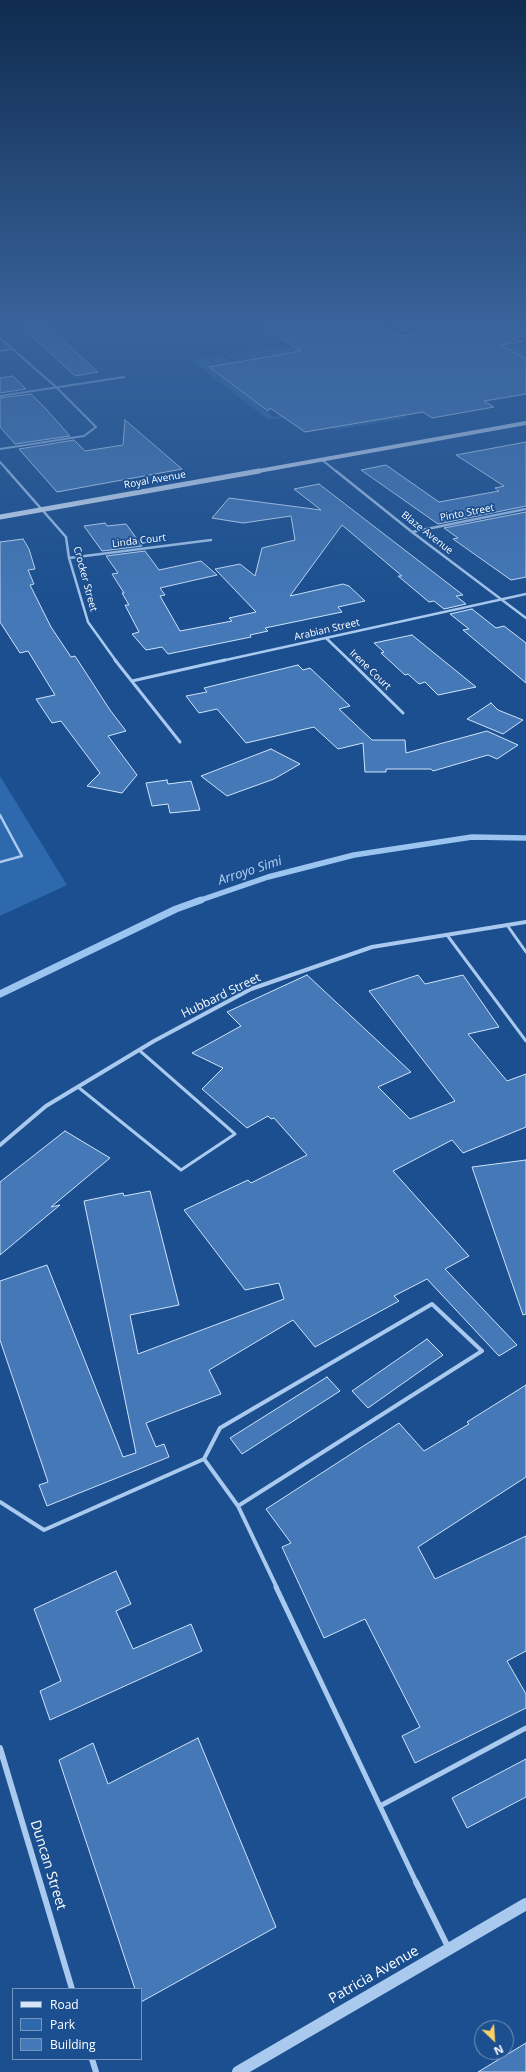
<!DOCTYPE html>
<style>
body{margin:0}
#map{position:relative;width:526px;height:2072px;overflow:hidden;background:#1b4f8f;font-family:"Open Sans",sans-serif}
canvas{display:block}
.legend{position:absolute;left:12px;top:1988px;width:130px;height:72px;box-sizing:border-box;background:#1b4f8f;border:1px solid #7695bc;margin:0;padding:5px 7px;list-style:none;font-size:12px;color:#fff}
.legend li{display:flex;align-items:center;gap:8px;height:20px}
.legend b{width:20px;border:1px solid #7695bc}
.north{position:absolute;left:474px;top:2020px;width:40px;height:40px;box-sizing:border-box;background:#1b4f8f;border:1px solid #7695bc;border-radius:50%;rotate:155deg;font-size:11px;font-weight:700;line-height:16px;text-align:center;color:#fff}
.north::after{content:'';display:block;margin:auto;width:14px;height:18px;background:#ffd166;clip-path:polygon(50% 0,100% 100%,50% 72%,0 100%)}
</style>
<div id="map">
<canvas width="526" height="2072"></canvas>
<ul class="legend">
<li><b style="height:5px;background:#d6e6fa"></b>Road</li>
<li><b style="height:11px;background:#2e69ad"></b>Park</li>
<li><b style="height:11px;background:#4478b7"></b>Building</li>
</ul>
<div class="north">N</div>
</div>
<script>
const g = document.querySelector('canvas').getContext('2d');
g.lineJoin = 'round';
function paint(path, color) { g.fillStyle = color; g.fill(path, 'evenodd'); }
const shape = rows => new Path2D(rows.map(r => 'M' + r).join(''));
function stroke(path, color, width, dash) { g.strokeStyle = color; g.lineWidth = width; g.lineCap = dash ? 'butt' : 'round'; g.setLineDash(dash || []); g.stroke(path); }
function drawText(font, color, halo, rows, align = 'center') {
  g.font = font + ' "Open Sans",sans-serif'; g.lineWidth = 3.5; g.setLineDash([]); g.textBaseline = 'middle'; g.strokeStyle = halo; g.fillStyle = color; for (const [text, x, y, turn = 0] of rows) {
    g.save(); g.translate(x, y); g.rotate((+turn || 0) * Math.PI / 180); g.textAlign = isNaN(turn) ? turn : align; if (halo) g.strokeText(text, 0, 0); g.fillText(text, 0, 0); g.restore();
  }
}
paint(shape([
 [384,321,503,321,490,321,406,334],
 [526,344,526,359,504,347],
 [295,347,301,351,236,361,227,355,271,348],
 [223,356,233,363,207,367,218,375,235,373,237,374,214,378,191,360],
 [242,375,243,376,224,380,240,391,264,390,242,393,255,402,277,399,284,403,261,407,274,417,295,414,298,415,269,420,215,379],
 [404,416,407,418,335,430,332,428],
 [0,776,67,885,0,916]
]), '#2e69ad');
stroke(shape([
 [198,901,268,877,354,855,472,837,526,838]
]), '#9cc4f0', 5.5);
stroke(shape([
 [0,994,176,909,201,900]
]), '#9cc4f0', 7);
const building = shape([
 [300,321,375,321,401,336,503,321,526,321,526,336,513,338,522,342,500,345,526,359,526,394,484,401,494,407,432,418,423,412,305,432,270,408,268,411,209,367,301,351,264,327,300,321],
 [45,325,58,336,98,372,75,376,23,328,45,325],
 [13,376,26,389,0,393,0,378,13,376],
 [31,394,47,410,70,436,15,444,0,427,0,398,31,394],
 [125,420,182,469,57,492,19,449,74,440,85,451,123,445,125,420],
 [526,442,526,506,438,524,361,470,386,465,439,502,499,491,495,488,504,486,456,455,526,442],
 [319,484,463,595,456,596,466,604,444,609,434,601,429,602,398,576,402,576,342,525,290,596,343,584,349,586,365,601,338,607,342,612,265,628,268,631,250,635,251,637,168,654,162,647,146,650,132,634,139,632,125,605,129,605,122,593,124,593,112,574,118,573,106,556,145,551,159,570,201,561,217,575,160,588,165,595,160,596,180,631,232,621,229,618,256,612,215,569,240,564,255,576,262,548,295,540,291,516,243,523,212,518,229,498,321,510,294,489,319,484],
 [526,512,526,577,511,580,453,539,458,538,444,528,526,512],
 [105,523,107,526,126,524,142,546,102,551,84,526,105,523],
 [23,539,29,549,35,569,28,570,34,584,30,585,51,627,71,657,75,656,110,710,126,731,108,736,137,775,122,793,87,786,100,773,61,721,52,723,36,699,55,695,28,651,20,653,0,622,0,542,23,539],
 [472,609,496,628,504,626,526,643,526,683,463,630,469,629,450,614,472,609],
 [412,635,476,687,438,695,425,682,419,684,408,674,405,675,381,653,384,652,374,643,412,635],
 [298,665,303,670,310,668,350,706,339,709,372,740,405,740,406,753,487,731,518,745,497,759,488,755,433,771,431,769,386,769,386,772,365,772,363,743,338,749,314,727,246,743,217,709,199,713,186,696,207,692,204,688,298,665],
 [491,703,498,710,523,720,503,734,467,719,491,703],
 [271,749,300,764,274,779,227,796,201,776,271,749],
 [167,780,168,784,191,781,200,810,170,813,168,804,152,806,146,783,167,780],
 [307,975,411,1072,378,1087,410,1119,455,1101,369,991,418,975,425,984,463,975,499,1027,468,1034,507,1081,526,1074,526,1127,463,1153,452,1140,393,1171,469,1256,445,1269,517,1345,499,1356,427,1279,394,1296,399,1301,315,1347,293,1320,209,1370,221,1394,146,1423,156,1447,164,1444,169,1457,47,1506,39,1485,48,1482,0,1340,0,1281,47,1265,123,1457,136,1453,84,1201,123,1193,124,1196,150,1191,179,1305,130,1315,138,1354,284,1299,279,1283,245,1290,184,1210,248,1180,251,1183,307,1155,274,1118,271,1119,268,1116,247,1128,202,1089,223,1068,192,1053,241,1026,227,1012,307,975],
 [65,1131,110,1158,51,1207,60,1205,0,1255,0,1182,65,1131],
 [526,1160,526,1314,523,1315,472,1167,526,1160],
 [427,1339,443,1355,368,1408,352,1391,427,1339],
 [327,1377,340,1391,242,1454,230,1438,327,1377],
 [526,1385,526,1477,418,1547,435,1579,526,1536,526,1651,507,1661,526,1694,526,1708,415,1763,402,1736,420,1727,365,1619,324,1638,282,1547,291,1543,266,1509,399,1423,424,1451,469,1424,467,1422,526,1385],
 [116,1571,131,1604,116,1611,133,1649,191,1624,202,1651,50,1720,40,1691,61,1681,34,1609,116,1571],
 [198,1738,276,1927,141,2002,141,1989,135,1989,59,1760,93,1743,108,1784,198,1738],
 [526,1759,526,1797,467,1828,452,1798,526,1759],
 [526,2043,526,2072,478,2072,526,2043]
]);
paint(building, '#4478b7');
stroke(building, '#cfe3fa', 1);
stroke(shape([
 [0,815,22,856,0,862]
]), '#a9c9ee', 2.5);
stroke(shape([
 [507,925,526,952],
 [447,935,526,1041],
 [78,1087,181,1170,235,1134,139,1050]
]), '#a9c9ee', 3);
stroke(shape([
 [204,1459,220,1428,432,1304,482,1351,238,1506],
 [0,1502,44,1530,204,1459,238,1506,277,1588]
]), '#a9c9ee', 4);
stroke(shape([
 [276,1587,416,1882],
 [380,1806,526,1728]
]), '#a9c9ee', 5);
stroke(shape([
 [0,338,56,387,96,427,84,436,0,449],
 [0,351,13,349],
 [0,396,124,377],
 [321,459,337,472],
 [0,462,9,472]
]), '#a9c9ee', 2);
stroke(shape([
 [8,471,66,537,69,558,88,622,116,661],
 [336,471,412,532,526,618],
 [412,532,526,509],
 [69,558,211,540],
 [326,638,350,661],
 [221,661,526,594]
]), '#a9c9ee', 2.5);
stroke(shape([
 [115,660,180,742],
 [349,660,403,713],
 [132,681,225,660]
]), '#a9c9ee', 3);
stroke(shape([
 [0,1145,46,1106,154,1041,251,989,372,947,526,922]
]), '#a9c9ee', 4);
stroke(shape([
 [0,1748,72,1989],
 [416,1882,448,1947],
 [92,2059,96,2072]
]), '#a9c9ee', 6);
stroke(shape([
 [238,2072,526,1904]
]), '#a9c9ee', 12);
stroke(shape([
 [253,472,526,423]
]), '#d6e6fa', 4);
stroke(shape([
 [0,517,259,471]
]), '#d6e6fa', 5);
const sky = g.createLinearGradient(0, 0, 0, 611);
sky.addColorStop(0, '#0f2b4f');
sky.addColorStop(0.53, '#39639b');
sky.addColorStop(1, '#39639b00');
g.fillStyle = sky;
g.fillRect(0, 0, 526, 611);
drawText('10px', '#fff', '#1b4f8f', [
 ["Royal Avenue",155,480,-10],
 ["Pinto Street",467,513,-11],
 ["Blaze Avenue",427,533,38],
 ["Linda Court",139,541,-7],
 ["Crocker Street",85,579,75],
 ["Arabian Street",327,630,-13],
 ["Irene Court",370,670,44]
]);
drawText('12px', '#fff', '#1b4f8f', [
 ["Hubbard Street",221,996,-26]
]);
drawText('italic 13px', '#b5d3f5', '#1b4f8f', [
 ["Arroyo Simi",250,871,-18]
]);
drawText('14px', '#fff', '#1b4f8f', [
 ["Duncan Street",48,1865,73],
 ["Patricia Avenue",374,1975,-30]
]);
</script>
